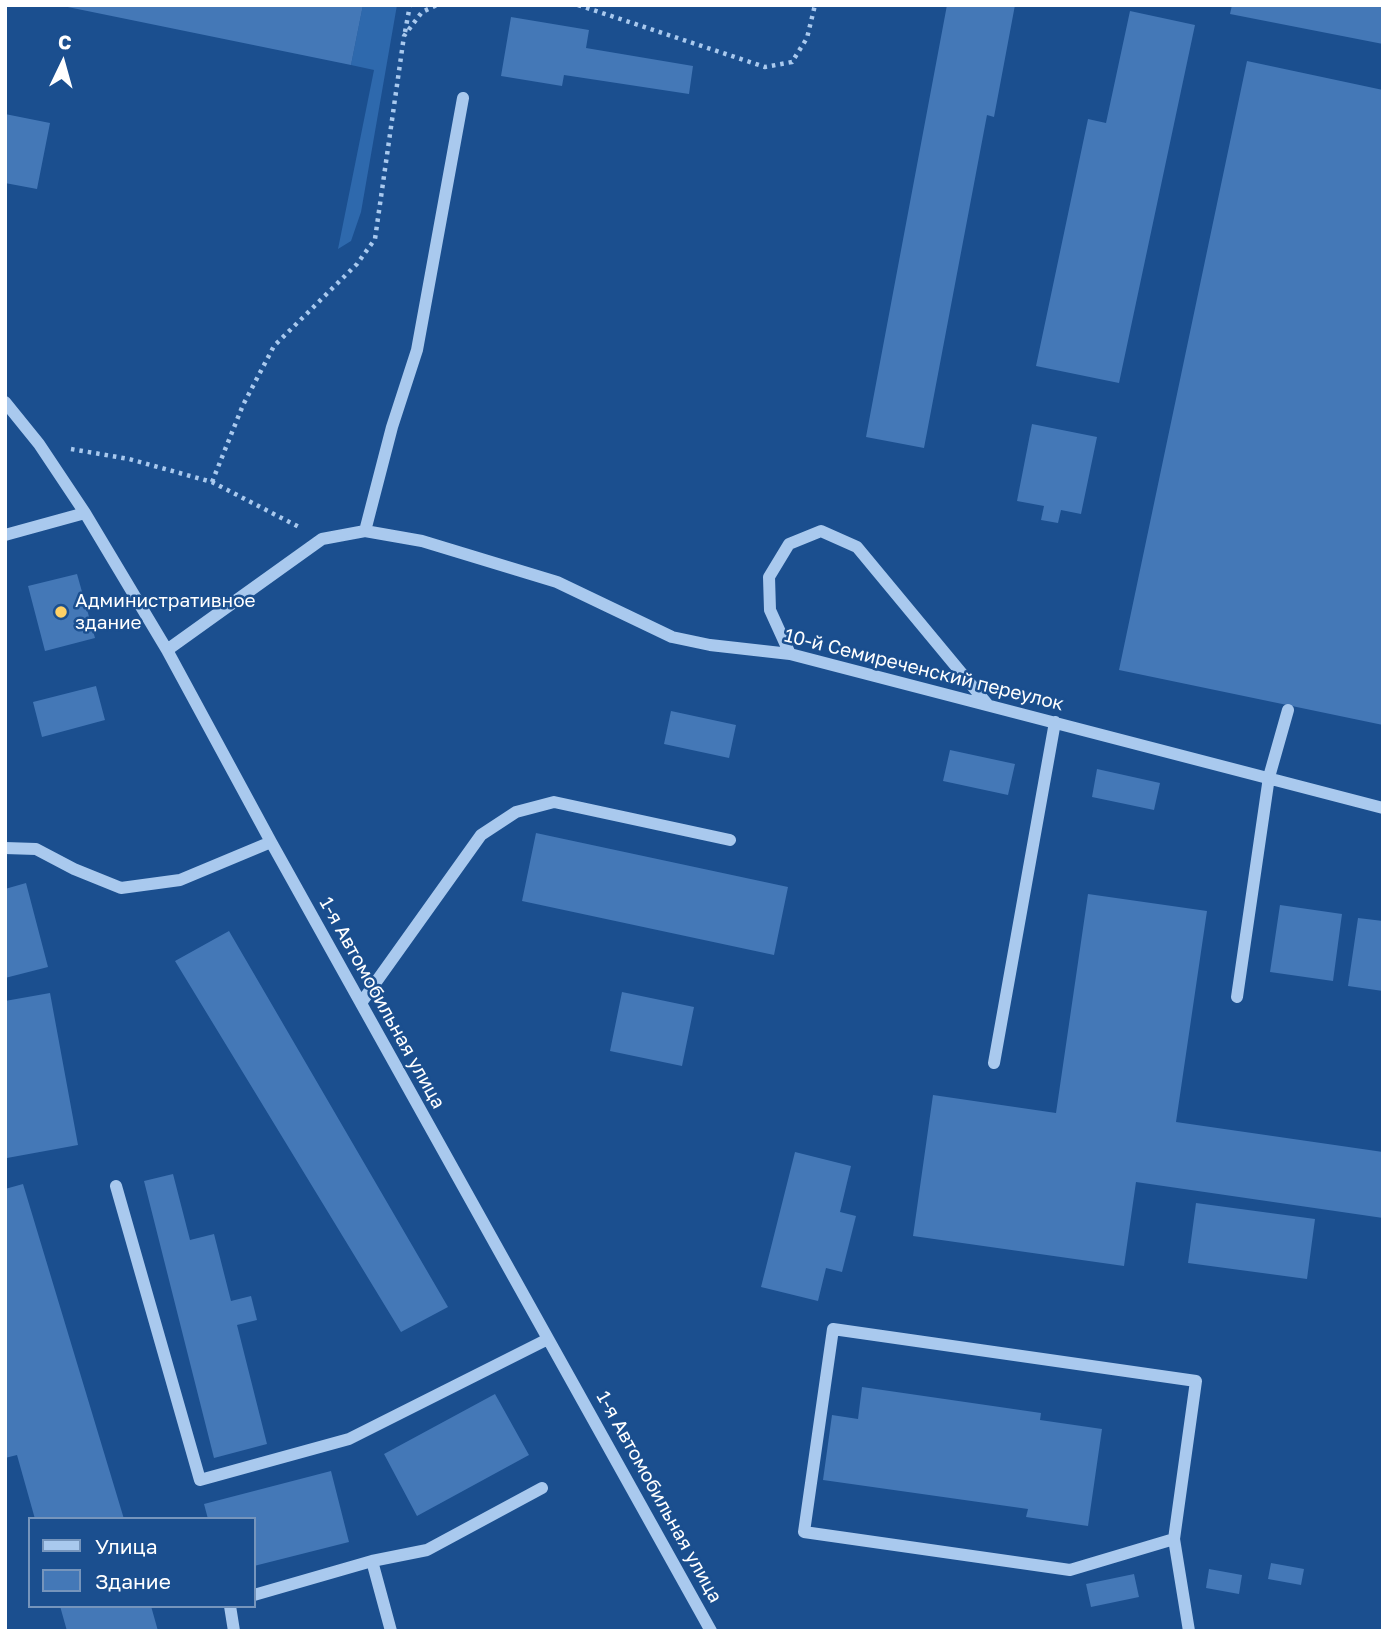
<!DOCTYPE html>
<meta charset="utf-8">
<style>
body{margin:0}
#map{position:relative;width:1388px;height:1636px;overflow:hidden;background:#1b4f8f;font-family:"Golos Text",sans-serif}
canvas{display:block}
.frame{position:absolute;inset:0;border:7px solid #fff;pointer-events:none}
.legend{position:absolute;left:28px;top:1517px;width:228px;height:91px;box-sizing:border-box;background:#1b4f8f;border:2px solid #7695bc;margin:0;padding:9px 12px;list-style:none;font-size:21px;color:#fff}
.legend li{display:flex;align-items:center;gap:14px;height:35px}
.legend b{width:35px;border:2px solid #7695bc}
.north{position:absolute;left:28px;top:28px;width:70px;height:70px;-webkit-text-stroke:5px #1b4f8f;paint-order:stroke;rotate:5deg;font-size:19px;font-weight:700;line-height:28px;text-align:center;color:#fff}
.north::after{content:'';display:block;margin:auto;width:24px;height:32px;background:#fff;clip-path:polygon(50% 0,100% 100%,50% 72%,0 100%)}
</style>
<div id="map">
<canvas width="1388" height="1636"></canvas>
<div class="frame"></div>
<ul class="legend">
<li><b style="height:9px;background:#a9c9ee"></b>Улица</li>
<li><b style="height:19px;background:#4478b7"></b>Здание</li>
</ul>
<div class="north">С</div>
</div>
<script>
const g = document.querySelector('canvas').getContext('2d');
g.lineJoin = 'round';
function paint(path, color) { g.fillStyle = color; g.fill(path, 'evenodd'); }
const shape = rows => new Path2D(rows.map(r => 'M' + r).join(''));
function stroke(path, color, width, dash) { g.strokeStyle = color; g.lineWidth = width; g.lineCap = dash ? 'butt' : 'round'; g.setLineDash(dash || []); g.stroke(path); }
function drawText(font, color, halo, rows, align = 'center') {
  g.font = font + ' "Golos Text",sans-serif'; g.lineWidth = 5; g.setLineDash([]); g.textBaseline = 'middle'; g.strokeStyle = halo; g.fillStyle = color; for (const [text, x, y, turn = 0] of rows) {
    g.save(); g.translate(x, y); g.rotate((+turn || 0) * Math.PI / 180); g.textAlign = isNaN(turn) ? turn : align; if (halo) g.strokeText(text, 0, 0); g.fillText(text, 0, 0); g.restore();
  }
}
paint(shape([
 [363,5,397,5,361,212,351,241,338,249,374,70,351,65]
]), '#2e69ad');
paint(shape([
 [58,5,363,5,351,65],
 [947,5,1015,5,994,117,987,115,924,448,866,437],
 [1232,5,1383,5,1383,44,1230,14],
 [1130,11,1195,25,1119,383,1036,366,1088,119,1106,123],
 [511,17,589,30,586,48,693,66,689,94,564,75,562,86,501,76],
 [1247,61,1383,90,1383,725,1119,670],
 [5,114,50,123,37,189,5,183],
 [1032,424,1097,437,1081,514,1061,510,1058,523,1041,520,1044,506,1017,501],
 [77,574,95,638,45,651,28,586],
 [96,686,105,720,42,737,33,702],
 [671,711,736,725,729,758,664,744],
 [950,750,1015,764,1008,795,943,781],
 [1097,769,1160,783,1154,810,1092,797],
 [536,833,788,887,774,955,522,901],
 [26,883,48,967,5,978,5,889],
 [1088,894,1207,911,1176,1122,1383,1152,1383,1218,1136,1182,1124,1266,913,1236,933,1095,1056,1113],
 [1280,905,1342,914,1333,981,1270,972],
 [1358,918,1383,921,1383,991,1348,986],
 [229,931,448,1307,401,1332,175,961],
 [622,992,694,1007,682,1066,610,1051],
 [50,993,78,1145,7,1158,5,1147,5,1001],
 [795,1152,851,1166,840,1212,856,1216,842,1272,826,1268,818,1301,761,1287],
 [173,1174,190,1240,214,1234,231,1301,251,1296,257,1320,237,1325,267,1444,214,1458,144,1181],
 [23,1184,124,1519,35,1519,17,1455,5,1458,5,1189],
 [1196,1203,1315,1219,1307,1279,1188,1263],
 [862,1387,1041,1413,1040,1420,1102,1429,1088,1526,1026,1517,1028,1509,823,1480,832,1415,858,1419],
 [495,1394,529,1455,417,1516,384,1454],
 [331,1471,349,1542,254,1566,254,1519,208,1519,204,1504],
 [1271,1563,1304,1569,1301,1585,1268,1579],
 [1209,1569,1242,1575,1239,1594,1206,1588],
 [1134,1574,1139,1597,1091,1607,1086,1584],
 [60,1606,151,1606,158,1631,67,1631]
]), '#4478b7');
stroke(shape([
 [578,5,765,67,792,62,807,38,815,5],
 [405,32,410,5],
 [71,449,129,459,212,482,299,527],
 [212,482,243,405,274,346,357,264,375,239,404,36,422,12,437,5]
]), '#a9c9ee', 4.5, [3.5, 5]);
stroke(shape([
 [5,402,39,444,85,513,167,650,271,842,711,1631],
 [365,531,392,427,417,350,463,98],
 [5,535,85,513],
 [167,650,322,539,365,531,422,541,557,582,672,637,710,645,790,654,1383,808],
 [790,654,770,610,769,577,789,544,821,531,857,547,988,705],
 [5,848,36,849,74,869,121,888,180,880,271,842],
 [1237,997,1269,777,1288,710],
 [361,1003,481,835,516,812,554,802,730,840],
 [994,1063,1055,722],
 [116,1186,200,1480,349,1439,548,1339],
 [1174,1539,1070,1570,804,1532,833,1329,1196,1381,1174,1539,1189,1631],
 [372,1561,391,1631],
 [254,1595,372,1561,427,1550,542,1488],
 [230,1606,234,1631]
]), '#a9c9ee', 12);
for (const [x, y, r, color] of [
 [61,612,7,"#ffd166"]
]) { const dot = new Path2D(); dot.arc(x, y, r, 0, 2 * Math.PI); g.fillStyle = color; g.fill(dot); stroke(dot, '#1b4f8f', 2.5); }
drawText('19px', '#fff', '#1b4f8f', [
 ["Административное",75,601],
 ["здание",75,623]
], 'left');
drawText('19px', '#fff', '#1b4f8f', [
 ["10-й Семиреченский переулок",924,670,14],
 ["1-я Автомобильная улица",382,1003,61],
 ["1-я Автомобильная улица",659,1497,61]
]);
</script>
